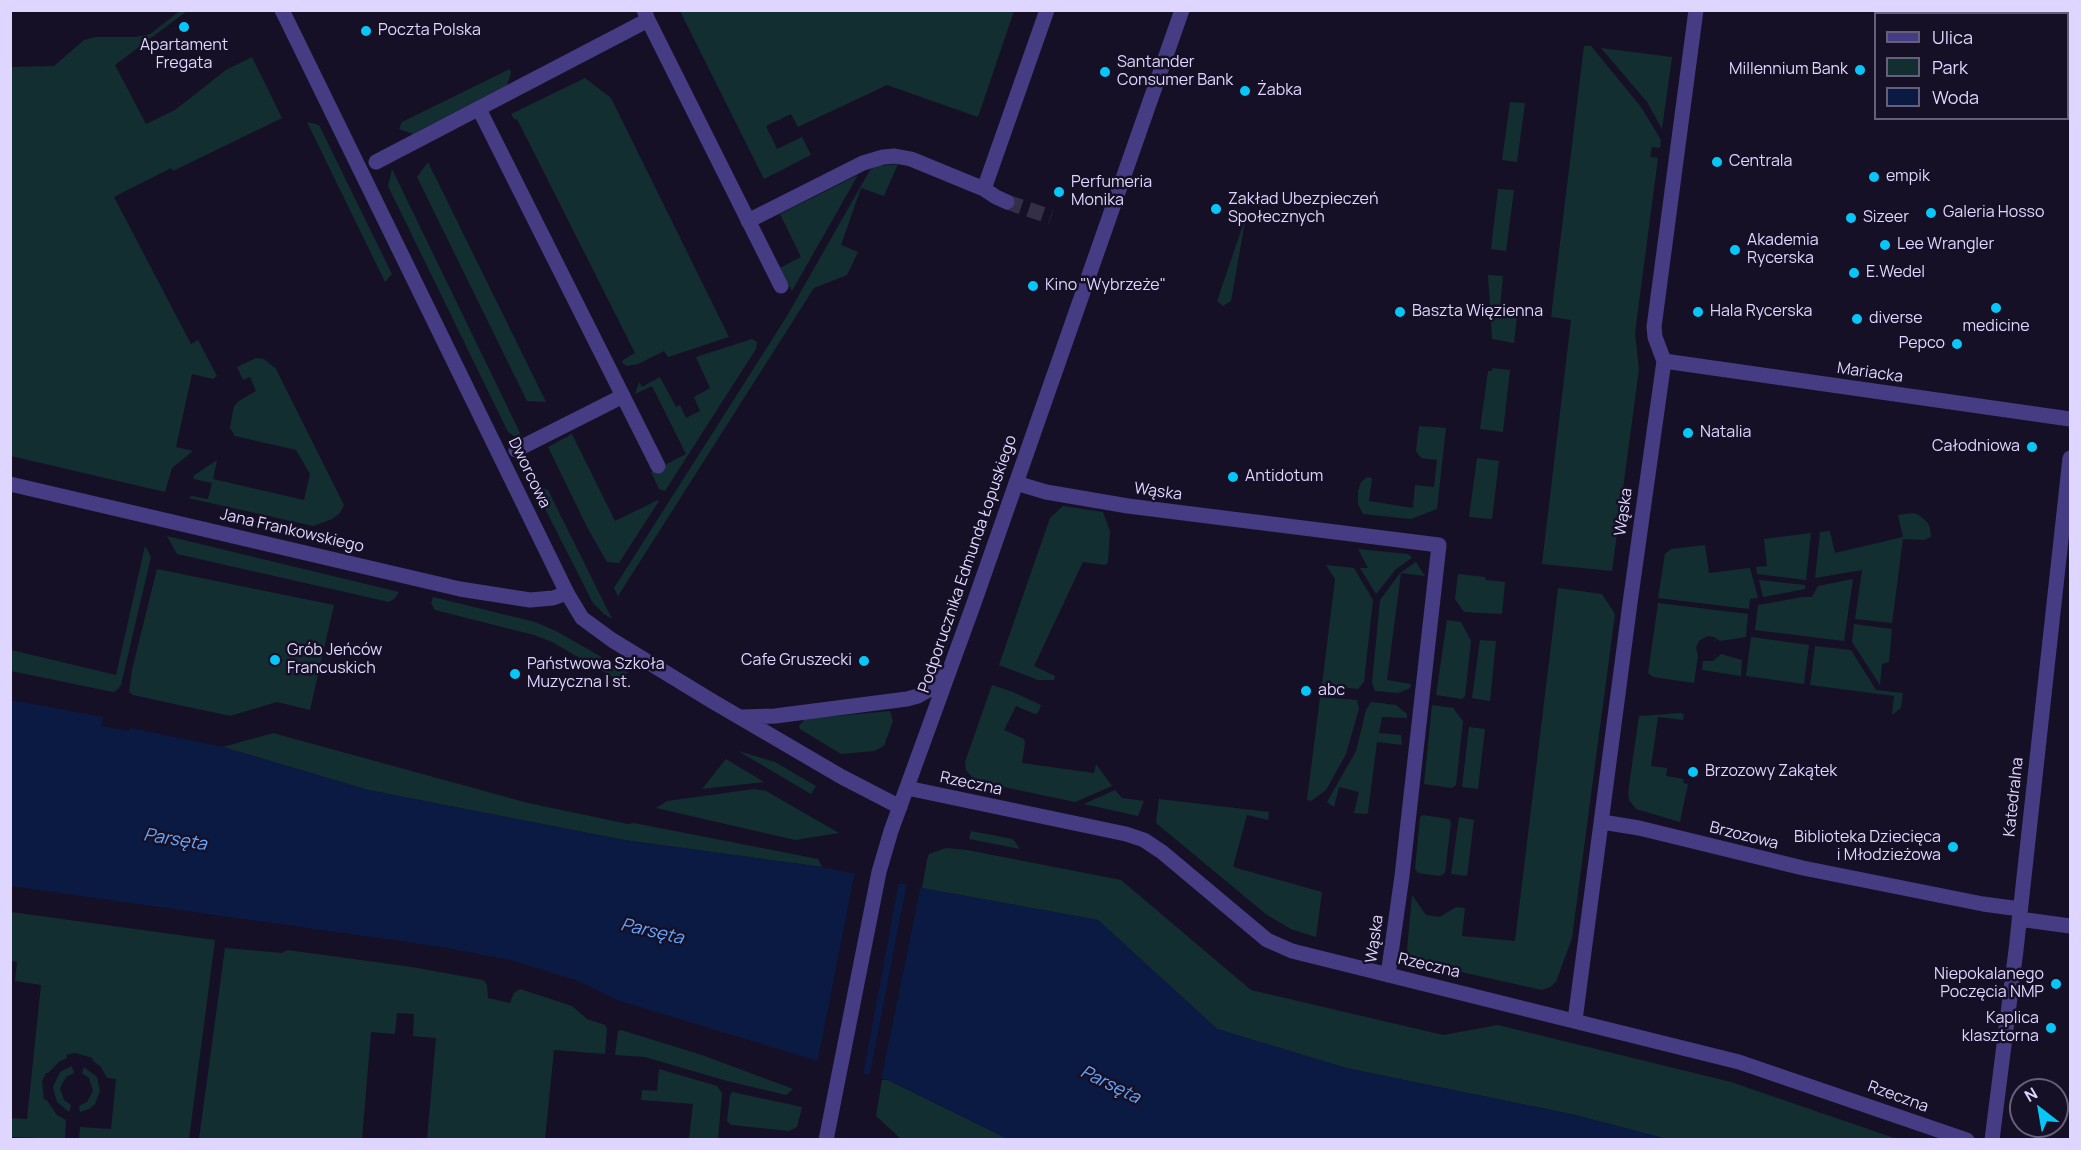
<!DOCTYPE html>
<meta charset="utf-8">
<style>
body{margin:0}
#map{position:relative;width:2081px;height:1150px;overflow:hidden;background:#161026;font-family:Manrope,sans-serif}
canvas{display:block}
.frame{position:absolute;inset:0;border:12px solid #ded6fe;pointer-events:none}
.legend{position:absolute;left:1874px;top:12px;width:195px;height:108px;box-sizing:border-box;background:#161026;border:2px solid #665f7c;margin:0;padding:8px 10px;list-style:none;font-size:18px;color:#ded6fe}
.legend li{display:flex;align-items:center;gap:12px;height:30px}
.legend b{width:30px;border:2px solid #665f7c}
.north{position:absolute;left:2009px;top:1078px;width:60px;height:60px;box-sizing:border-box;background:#161026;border:2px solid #665f7c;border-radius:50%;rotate:329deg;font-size:16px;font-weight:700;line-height:24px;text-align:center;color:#ded6fe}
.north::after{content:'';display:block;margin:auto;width:21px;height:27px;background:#07c7f9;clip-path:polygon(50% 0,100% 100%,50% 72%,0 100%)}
</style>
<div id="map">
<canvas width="2081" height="1150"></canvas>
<div class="frame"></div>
<ul class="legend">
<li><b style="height:8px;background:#463c84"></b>Ulica</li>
<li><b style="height:16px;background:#132e30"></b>Park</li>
<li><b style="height:16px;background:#0b1a43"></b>Woda</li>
</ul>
<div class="north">N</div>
</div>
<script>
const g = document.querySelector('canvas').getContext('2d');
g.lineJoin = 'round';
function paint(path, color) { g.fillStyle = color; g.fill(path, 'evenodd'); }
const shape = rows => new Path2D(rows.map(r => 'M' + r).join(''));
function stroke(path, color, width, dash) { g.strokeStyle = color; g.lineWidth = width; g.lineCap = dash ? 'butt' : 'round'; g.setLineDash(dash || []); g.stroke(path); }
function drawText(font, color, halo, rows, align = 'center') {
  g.font = font + ' Manrope,sans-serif'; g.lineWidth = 5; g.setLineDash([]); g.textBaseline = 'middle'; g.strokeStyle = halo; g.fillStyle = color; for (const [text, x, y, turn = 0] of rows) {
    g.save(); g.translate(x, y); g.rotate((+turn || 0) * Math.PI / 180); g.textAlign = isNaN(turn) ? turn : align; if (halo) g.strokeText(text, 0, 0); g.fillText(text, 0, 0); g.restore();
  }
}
paint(shape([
 [181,10,187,11,115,65,146,124,175,110,226,70,252,57,282,118,173,171,171,168,114,197,191,344,198,340,217,376,213,379,192,374,176,447,193,451,172,468,165,492,11,456,10,67,54,66,84,40,96,37,136,37,150,34],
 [680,11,1014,11,978,117,887,85,798,127,791,114,766,126,777,149,802,137,811,155,764,179],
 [1584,46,1591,46,1641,107,1661,140,1660,148,1652,147,1650,157,1658,158,1635,333,1639,369,1612,571,1542,564,1571,320,1551,317],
 [1601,48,1672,57,1662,129,1647,102],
 [510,69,511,73,507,85,413,134,399,129,402,122],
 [585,78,611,98,729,337,668,357,664,351,638,364,627,366,622,363,623,360,635,353,517,119,515,120,511,114],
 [1510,102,1525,103,1517,162,1502,160],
 [307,122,319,125,392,274,385,282],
 [428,162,546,402,527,401,417,177],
 [898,164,884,196,861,188,841,245,858,252,847,275,814,288,618,596,614,588,787,316,870,170,877,166],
 [392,169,522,437,517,438,508,432,388,186],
 [858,175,792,291,780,268,801,257,780,214],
 [1498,189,1514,190,1506,251,1491,249],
 [1246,216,1231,301,1223,306,1217,301],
 [1488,275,1503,276,1500,307,1518,309,1514,343,1492,339],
 [752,339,757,342,756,349,665,491,659,489,651,472,686,454,652,386,635,394,639,382,642,387,660,377,676,407,680,405,686,418,700,411,694,397,710,388,696,357],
 [256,358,264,359,276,369,344,505,340,513,332,519,313,526,188,498,192,496,208,499,212,483,194,479,193,476,217,460,213,479,304,500,310,474,296,450,235,436,230,428,234,406,239,401,256,391,250,377,243,380,237,367],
 [1492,368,1510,370,1503,432,1480,429,1488,371,1492,371],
 [1419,426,1446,428,1437,509,1411,519,1363,514,1358,504,1358,491,1361,482,1367,477,1372,478,1369,501,1413,508,1415,485,1434,487,1437,460,1421,458,1416,451],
 [572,434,615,521,658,500,659,501,619,563,607,562,588,529,548,447],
 [1477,458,1499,461,1492,519,1469,517],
 [533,485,548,490,612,619,604,614,593,603],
 [1063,506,1103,512,1110,531,1108,562,1105,565,1083,562,1034,666,1055,676,1054,680,1038,680,999,665,1050,518],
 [1913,513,1919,515,1928,523,1930,528,1931,537,1924,540,1903,539,1892,623,1855,619,1862,570,1815,578,1820,532,1830,531,1835,553,1903,537,1898,515],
 [1811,533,1806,580,1757,574,1756,567,1767,566,1764,539],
 [167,536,399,592,395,598,389,602,177,554],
 [1705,545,1709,573,1750,568,1758,598,1750,599,1749,609,1658,598,1665,554,1671,549],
 [145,546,151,557,121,685,118,689,114,692,108,691,11,671,11,650,116,675],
 [1358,549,1408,554,1412,558,1396,569,1376,594,1360,568,1368,568],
 [1416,562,1425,576,1401,573,1387,680,1411,684,1410,688,1399,693,1375,691,1372,683,1380,600,1400,573],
 [1326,565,1354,568,1373,600,1364,682,1358,689,1322,685,1335,579],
 [157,569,334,605,310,710,277,702,230,716,133,695,129,692,132,670],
 [1458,574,1485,577,1486,580,1505,582,1502,614,1464,612,1455,599],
 [1853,579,1844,641,1755,630,1758,605,1803,597,1812,597,1818,586],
 [1759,580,1805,585,1805,589,1763,597],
 [1558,588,1602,594,1615,614,1572,938,1556,982,1550,987,1542,990,1412,961,1407,950,1412,895,1426,915,1440,917,1456,907,1465,908,1462,936,1515,941],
 [433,597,535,622,556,631,628,672,623,679,618,680,552,642,534,635,435,610,431,603],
 [1658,603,1748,614,1746,637,1720,641,1714,637,1708,636,1700,640,1696,647,1698,656,1694,683,1653,677,1648,673],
 [1447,620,1461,622,1471,641,1465,696,1462,699,1436,695],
 [1854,624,1892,629,1889,662,1882,664,1880,685,1852,642],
 [1751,637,1809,645,1804,684,1746,676],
 [1480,640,1496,641,1490,701,1472,698],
 [1815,646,1851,650,1876,690,1903,693,1901,708,1892,715,1894,696,1810,685],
 [1721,654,1742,660,1741,676,1702,670,1703,661,1713,661],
 [992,685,1013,692,1041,705,1038,713,1035,714,1016,706,1004,730,1024,739,1025,743,1022,763,1094,773,1096,764,1112,786,1075,802,980,782,972,777,966,770,965,762],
 [1320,697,1357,700,1359,709,1346,754,1326,790,1311,801,1307,800],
 [1371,702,1396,705,1407,714,1407,718,1382,717,1379,733,1401,735,1402,745,1377,742,1368,812,1367,814,1354,813,1359,792,1339,787,1334,807,1327,802,1356,751,1366,710],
 [1432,705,1453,708,1463,721,1456,785,1452,788,1424,784],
 [890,711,893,721,884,746,874,751,841,754,800,729,799,726,805,719],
 [1681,713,1684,715,1683,720,1658,717,1651,766,1667,768,1666,776,1684,779,1683,783,1688,784,1680,822,1636,809,1629,800,1628,793,1639,716],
 [1469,727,1485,729,1478,789,1462,787],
 [273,733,528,803,628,824,634,823,818,859,822,867,624,840,368,790,223,747],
 [738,751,775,762,816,786,811,794],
 [726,759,764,782,702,789],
 [754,789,766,791,839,833,795,840,656,808,667,801],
 [1115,790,1122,798,1144,801,1138,816,1084,804],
 [1159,799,1269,812,1268,820,1247,815,1233,867,1322,892,1316,937,1291,929,1267,915,1156,823],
 [1423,815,1449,819,1451,822,1445,873,1440,876,1418,873,1415,869,1420,817],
 [1459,817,1474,820,1467,876,1451,874],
 [971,831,1013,839,1020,849,969,839],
 [946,848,967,850,1121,880,1251,990,1443,1035,1498,1025,1731,1082,1897,1139,1667,1139,1575,1115,1346,1068,1217,1029,1098,920,922,888,927,860,929,854],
 [11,912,215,940,189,1139,79,1139,80,1127,111,1129,116,1079,107,1078,101,1067,92,1060,93,1058,75,1053,66,1055,67,1058,59,1062,48,1073,46,1073,42,1081,44,1100,46,1099,57,1115,66,1120,65,1139,11,1137,11,1118,27,1119,41,985,15,981,17,962,11,961],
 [225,948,282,953,287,950,412,967,483,980,487,985,488,998,510,1003,514,993,520,989,572,1006,587,1019,605,1025,607,1029,605,1054,554,1050,545,1139,427,1139,436,1038,413,1036,414,1014,397,1013,395,1034,371,1032,362,1139,199,1139],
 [621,1030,702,1055,793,1089,786,1095,727,1081,645,1057,615,1055,618,1031],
 [72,1066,74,1073,66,1077,60,1088,64,1100,71,1105,69,1112,57,1102,53,1087,60,1072],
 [84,1067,97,1077,100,1091,95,1104,89,1109,80,1112,79,1106,87,1102,93,1091,89,1078,82,1073],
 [659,1069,717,1086,722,1093,718,1139,689,1139,693,1104,641,1100,642,1090,657,1091],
 [882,1080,888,1080,1008,1139,901,1139,876,1116],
 [732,1092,802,1107,797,1127,789,1131,731,1125,727,1121,730,1096]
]), '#132e30');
paint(shape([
 [11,700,103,717,101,726,129,731,130,728,223,747,368,790,624,840,822,867,922,888,1098,920,1217,1029,1346,1068,1575,1115,1667,1139,1008,1139,888,1080,811,1059,617,1000,576,980,510,960,442,947,11,886]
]), '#0b1a43');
paint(shape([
 [855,871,899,881,863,1076,817,1064],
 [907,882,921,885,881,1081,869,1078]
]), '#161026');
stroke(shape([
 [1007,202,1051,217]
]), '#342e46', 15, [15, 8]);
stroke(shape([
 [2045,10,2062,14],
 [648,20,781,286],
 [479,109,658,466],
 [376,162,648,20,644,10],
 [1007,202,996,197,984,189,1047,10],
 [748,221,863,163,883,157,895,156,911,159,984,189],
 [1664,361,2070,419],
 [516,450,623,396],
 [1016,483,1046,492,1128,506,1439,545,1402,876,1388,975],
 [10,484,460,589,530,600,553,598,567,593],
 [907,788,1126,834,1144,840,1162,852,1267,940,1292,951,1739,1062,1967,1140],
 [1602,822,1639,828,1803,868,1983,904,2020,909],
 [2019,919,2070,926],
 [1575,1020,1630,603,1664,361,1655,337,1654,327,1696,10],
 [1992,1140,2016,950,2070,458]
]), '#463c84', 15);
stroke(shape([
 [282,10,567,593,582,618,612,640,712,701,842,777,900,807],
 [741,717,775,716,907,699,918,696,934,687,945,675],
 [826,1140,879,872,891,831,974,603,1182,10]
]), '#463c84', 15);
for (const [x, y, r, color] of [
 [184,27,6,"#07c7f9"],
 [366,31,6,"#07c7f9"],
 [1860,70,6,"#07c7f9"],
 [1105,72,6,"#07c7f9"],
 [1245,91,6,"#07c7f9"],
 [1717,162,6,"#07c7f9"],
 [1874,177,6,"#07c7f9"],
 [1059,192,6,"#07c7f9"],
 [1216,209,6,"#07c7f9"],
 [1931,213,6,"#07c7f9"],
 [1851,218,6,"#07c7f9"],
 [1885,245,6,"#07c7f9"],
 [1735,250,6,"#07c7f9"],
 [1854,273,6,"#07c7f9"],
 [1033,286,6,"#07c7f9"],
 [1996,308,6,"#07c7f9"],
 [1400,312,6,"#07c7f9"],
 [1698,312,6,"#07c7f9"],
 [1857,319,6,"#07c7f9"],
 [1957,344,6,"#07c7f9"],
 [1688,433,6,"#07c7f9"],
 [2032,447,6,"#07c7f9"],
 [1233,477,6,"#07c7f9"],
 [275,660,6,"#07c7f9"],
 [864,661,6,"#07c7f9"],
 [515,674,6,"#07c7f9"],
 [1306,691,6,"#07c7f9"],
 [1693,772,6,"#07c7f9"],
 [1953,847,6,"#07c7f9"],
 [2056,984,6,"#07c7f9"],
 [2051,1028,6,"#07c7f9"]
]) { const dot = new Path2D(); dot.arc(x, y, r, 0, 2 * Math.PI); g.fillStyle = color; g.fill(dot); stroke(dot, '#161026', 2); }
drawText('16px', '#ded6fe', '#161026', [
 ["Poczta Polska",378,31],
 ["Apartament",184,46,"center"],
 ["Fregata",184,64,"center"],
 ["Santander",1117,63],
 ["Consumer Bank",1117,81],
 ["Millennium Bank",1848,70,"right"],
 ["Żabka",1257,91],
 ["Centrala",1729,162],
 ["empik",1886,177],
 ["Perfumeria",1071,183],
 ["Monika",1071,201],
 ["Zakład Ubezpieczeń",1228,200],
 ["Społecznych",1228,218],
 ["Galeria Hosso",1943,213],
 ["Sizeer",1863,218],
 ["Akademia",1747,241],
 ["Rycerska",1747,259],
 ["Lee Wrangler",1897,245],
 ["E.Wedel",1866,273],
 ["Kino \"Wybrzeże\"",1045,286],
 ["Baszta Więzienna",1412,312],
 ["Hala Rycerska",1710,312],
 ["diverse",1869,319],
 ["medicine",1996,327,"center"],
 ["Pepco",1945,344,"right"],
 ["Natalia",1700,433],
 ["Całodniowa",2020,447,"right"],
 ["Antidotum",1245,477],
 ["Grób Jeńców",287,651],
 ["Francuskich",287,669],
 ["Cafe Gruszecki",852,661,"right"],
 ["Państwowa Szkoła",527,665],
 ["Muzyczna I st.",527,683],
 ["abc",1318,691],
 ["Brzozowy Zakątek",1705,772],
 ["Biblioteka Dziecięca",1941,838,"right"],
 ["i Młodzieżowa",1941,856,"right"],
 ["Niepokalanego",2044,975,"right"],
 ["Poczęcia NMP",2044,993,"right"],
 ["Kaplica",2039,1019,"right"],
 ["klasztorna",2039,1037,"right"]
], 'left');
drawText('16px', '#ded6fe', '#161026', [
 ["Mariacka",1870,373,8],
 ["Dworcowa",529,473,64],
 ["Wąska",1158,492,8],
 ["Wąska",1624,512,-82],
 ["Jana Frankowskiego",292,531,13],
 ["Podporucznika Edmunda Łopuskiego",968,564,-71],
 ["Rzeczna",971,784,12],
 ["Katedralna",2014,797,-84],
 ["Brzozowa",1744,836,14],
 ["Wąska",1375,939,-82],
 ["Rzeczna",1429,966,13],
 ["Rzeczna",1898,1097,20]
]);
drawText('italic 18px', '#66a6fb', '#161026', [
 ["Parsęta",175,840,9],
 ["Parsęta",652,932,13],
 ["Parsęta",1110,1085,26]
]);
</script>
